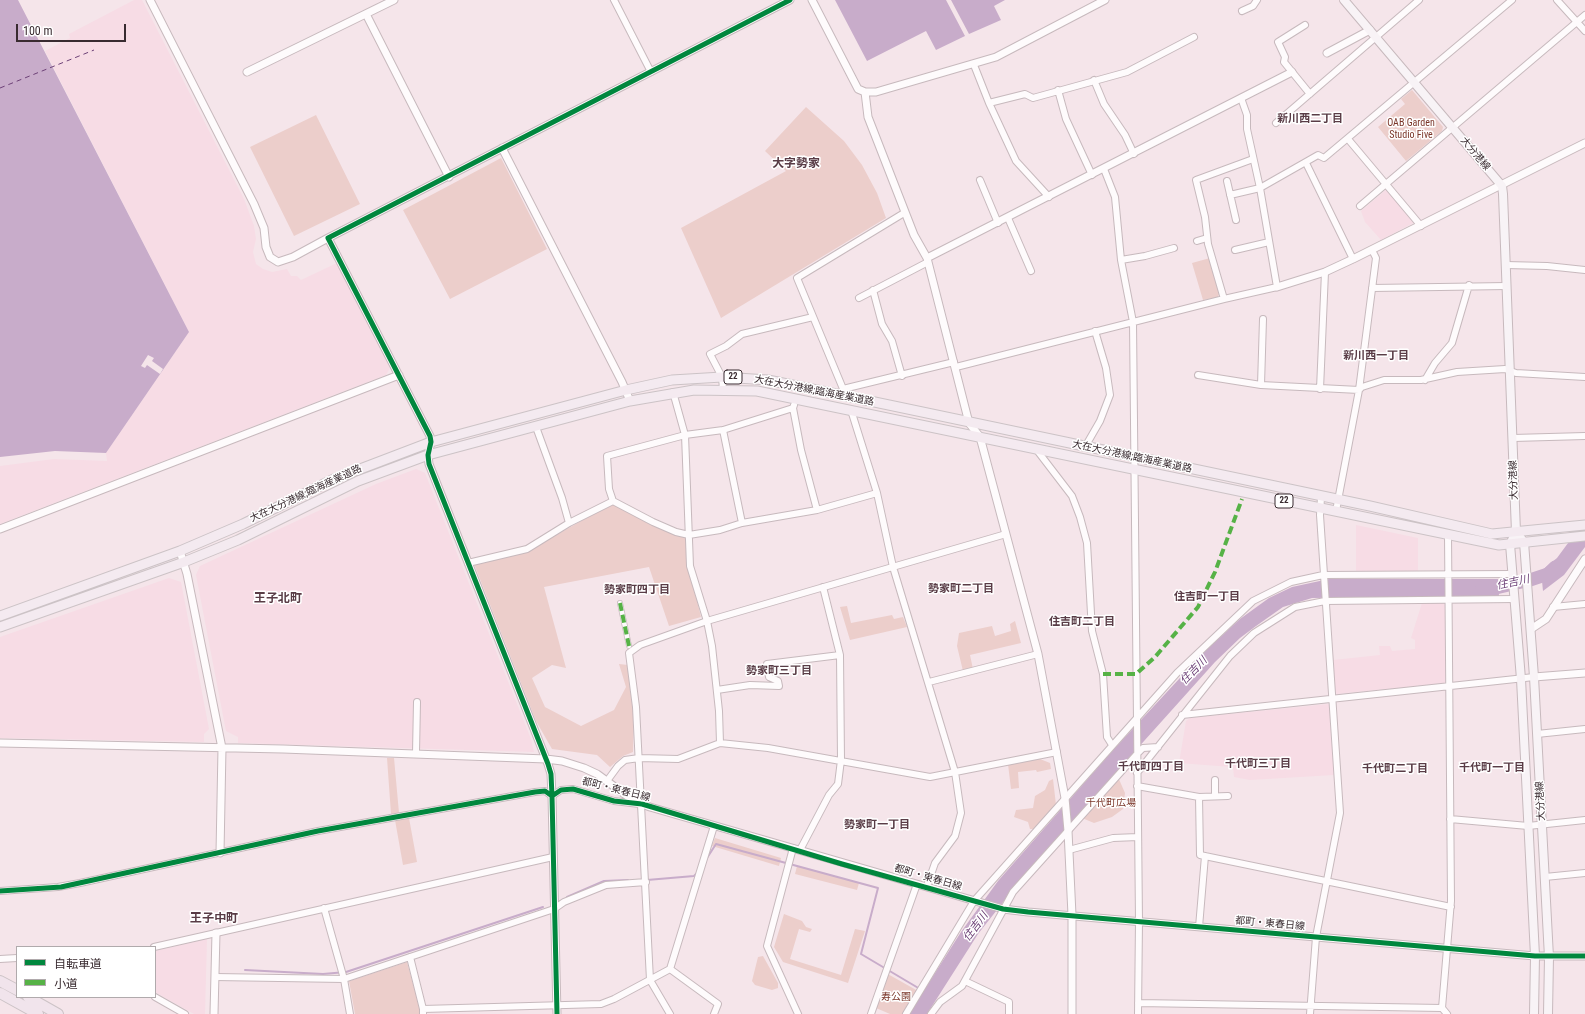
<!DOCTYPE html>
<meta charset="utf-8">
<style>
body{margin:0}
#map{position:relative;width:1585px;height:1014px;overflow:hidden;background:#f5e5ea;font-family:"Roboto Condensed","Noto Sans JP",sans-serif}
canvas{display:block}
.legend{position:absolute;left:16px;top:946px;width:140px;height:52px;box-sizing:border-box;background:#fff;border:1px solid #b0aaac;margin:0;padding:5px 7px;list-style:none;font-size:12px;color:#392b30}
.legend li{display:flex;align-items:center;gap:8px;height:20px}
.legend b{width:20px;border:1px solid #b0aaac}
.scale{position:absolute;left:16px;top:24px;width:110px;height:18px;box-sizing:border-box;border:2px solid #392b30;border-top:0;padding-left:5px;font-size:12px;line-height:14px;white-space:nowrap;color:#392b30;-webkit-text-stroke:3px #fff;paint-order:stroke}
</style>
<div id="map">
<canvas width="1585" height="1014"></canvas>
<ul class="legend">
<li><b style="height:5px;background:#00873e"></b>自転車道</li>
<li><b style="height:5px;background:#56b246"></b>小道</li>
</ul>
<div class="scale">100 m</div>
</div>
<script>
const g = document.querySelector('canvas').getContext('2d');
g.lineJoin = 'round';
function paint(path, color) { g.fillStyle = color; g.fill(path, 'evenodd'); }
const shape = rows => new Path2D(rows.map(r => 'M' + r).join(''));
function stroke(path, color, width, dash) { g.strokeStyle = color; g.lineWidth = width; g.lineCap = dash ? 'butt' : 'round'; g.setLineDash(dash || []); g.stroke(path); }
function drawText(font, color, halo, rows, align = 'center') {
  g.font = font + ' "Roboto Condensed","Noto Sans JP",sans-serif'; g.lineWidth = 3; g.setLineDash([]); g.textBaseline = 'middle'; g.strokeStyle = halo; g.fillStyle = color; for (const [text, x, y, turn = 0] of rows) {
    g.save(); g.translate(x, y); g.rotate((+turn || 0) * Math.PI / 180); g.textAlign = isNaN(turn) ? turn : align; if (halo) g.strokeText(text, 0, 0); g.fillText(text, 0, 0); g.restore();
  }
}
paint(shape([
 [134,0,142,0,244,199,254,226,256,239,253,252,256,264,263,269,272,272,287,269,291,276,297,276,301,280,337,263,390,368,386,375,0,524,0,466,54,459,107,461,106,453,189,332,45,51,70,38,69,34],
 [1387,189,1414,220,1413,223,1381,240,1365,222,1361,211],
 [416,469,425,473,531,739,534,752,238,743,238,737,226,731,196,575,200,566,376,484],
 [1356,525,1418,538,1418,572,1356,572],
 [169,578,181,582,209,729,204,734,204,742,0,738,0,637],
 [1422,603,1443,603,1445,605,1445,683,1337,694,1335,692,1333,660,1380,655,1379,646,1390,646,1392,651,1415,649,1415,640,1411,638],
 [1328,704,1330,707,1334,775,1250,780,1234,777,1233,767,1179,763,1186,721,1190,718],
 [207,939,205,1014,194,1014,155,992,155,951]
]), '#f7dce5');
paint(shape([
 [1412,90,1443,127,1442,131,1406,161,1378,127,1405,104,1401,99],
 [806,107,844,141,862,165,877,193,886,218,721,318,681,228,786,171,765,151],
 [316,115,360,204,294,236,250,147],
 [501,158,547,249,450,299,403,210],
 [1210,258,1219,294,1218,297,1203,300,1192,263],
 [613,503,686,536,689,568,701,617,669,626,649,567,544,587,566,668,552,665,532,678,545,707,581,726,614,710,626,687,619,664,628,665,634,710,633,752,623,756,610,767,597,755,552,749,536,721,474,564,528,551],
 [847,606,851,623,892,615,894,619,903,617,907,627,850,640,840,607],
 [1015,621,1021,643,970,655,973,669,963,671,957,646,959,633,992,626,995,636,1011,631,1010,624],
 [1035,757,1050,763,1051,769,1037,772,1036,770,1018,772,1019,788,1011,789,1008,764],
 [387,758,394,758,399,813,391,814],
 [1118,777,1125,793,1123,809,1112,817,1094,823,1082,818],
 [1053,779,1056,805,1035,829,1030,829,1028,822,1014,817,1016,810,1033,808,1035,796,1045,790,1049,781],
 [409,818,417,862,403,865,395,820],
 [715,838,781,858,779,866,712,846],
 [797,866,859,883,857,890,795,874],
 [784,914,802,921,806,927,812,929,810,932,799,929,790,959,841,975,855,929,865,931,848,983,783,962,774,947],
 [763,956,778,983,778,988,772,990,755,985,752,981,758,957],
 [407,962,420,1009,419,1014,355,1014,349,981],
 [886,973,918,991,905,1014,890,1014,876,1008]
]), '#eccecb');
paint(shape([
 [0,0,18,0,189,332,106,453,55,451,0,457],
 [835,0,946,0,965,36,936,50,926,31,867,61],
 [951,0,1005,0,994,6,1001,20,969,34],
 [1585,520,1585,547,1564,575,1543,591,1541,571,1557,558],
 [1329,579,1498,579,1499,596,1312,598,1283,607,1256,626,1240,638,1215,662,1030,868,978,934,927,1014,909,1014,961,932,998,881,1114,749,1205,651,1240,619,1269,598,1292,587]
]), '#c8acca');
paint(shape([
 [148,355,154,358,152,361,163,369,160,374,147,365,145,368,141,366]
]), '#f5e5ea');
stroke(shape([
 [707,858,716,844,878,888,861,954,920,989],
 [647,880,694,876,698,872],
 [567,897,604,881,628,880],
 [245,970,323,974,346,972,543,907]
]), '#c8acca', 2);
stroke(shape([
 [1482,588,1496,588,1530,580,1548,574,1555,567]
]), '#c8acca', 13);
stroke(shape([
 [0,88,94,50]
]), '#6d4177', 1, [5, 4]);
const pedestrian = shape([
 [620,603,629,646]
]);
const minor = shape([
 [614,0,651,72],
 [1557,0,1585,31],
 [1242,11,1253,6,1257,0],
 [1305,25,1278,42,1285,57,1284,62,1310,94],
 [974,65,989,103,1016,161,1049,197],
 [1094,80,1104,104,1125,135,1134,154],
 [1058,90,1066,119,1092,175],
 [989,103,1025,94,1033,98,1127,72,1194,37],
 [1276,123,1419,0],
 [1348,139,1421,226],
 [1306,163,1353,259],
 [1104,169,1115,197,1121,260,1133,322,1139,921,1138,1014],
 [980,180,998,223],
 [1227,181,1236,220],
 [1230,195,1260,188,1318,155,1324,158,1512,0],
 [1360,206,1585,15],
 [1008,218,1031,271],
 [1197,241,1207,238],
 [1235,250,1269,242],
 [1121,260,1145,256,1174,248],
 [1506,265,1547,266,1585,270],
 [1372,288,1507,286],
 [873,290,882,324,892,341,902,376],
 [859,298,928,262],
 [1224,299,1208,244,1205,217,1196,180,1253,159],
 [956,367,1224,299,1277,287,1260,188,1247,129,1247,115,1241,98],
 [1198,375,1261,385,1359,390,1362,387,1384,380,1421,380,1457,372,1505,369,1516,373,1585,377],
 [1425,380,1435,363,1452,343,1469,285],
 [1261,385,1263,319],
 [843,389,954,362],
 [1320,389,1325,272],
 [723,390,722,377,710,354,726,346,742,334,813,317],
 [673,392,685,435,690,566,707,621,712,646,719,711,720,743],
 [846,396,797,278,904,213],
 [794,405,793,408,801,450,817,510],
 [851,410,877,493,893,567,955,772,961,813,955,836,935,863,927,886],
 [536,427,562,498,569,523],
 [723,430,742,523],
 [1513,438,1585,436],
 [1085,447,1100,421,1110,395,1106,368,1095,331],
 [1036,449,1072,496,1080,517,1087,543,1092,631,1103,674,1107,737,1112,745],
 [613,501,609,489,607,456,685,435,723,430,793,408],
 [1336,511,1359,390,1376,258,1372,250],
 [468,563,527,549,569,523,613,501,653,522,676,532,689,535,720,530,742,523,817,510,877,493],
 [1553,607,1585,604],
 [929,682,1038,654],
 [717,690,750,685,779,686,778,681,769,677,767,664,840,655],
 [1182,715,1534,677],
 [1537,734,1585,729],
 [416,753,417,702],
 [1137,773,1230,656,1254,633,1295,607,1325,601,1515,599],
 [1215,780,1215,796],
 [607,781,618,766,625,760,639,758,678,759,720,743,768,748,930,777,1057,752],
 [1137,786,1199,797,1228,796],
 [1199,797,1200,855,1451,907],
 [1450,819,1528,826,1585,820],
 [793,848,767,946,798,1014],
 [800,850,829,795,838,784,841,760,840,655,823,587],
 [1069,850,1113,838,1138,837],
 [1545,877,1585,873],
 [0,891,58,887,80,883,318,831,535,792,545,791,552,796,561,790,573,789,614,801,639,804],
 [324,908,344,979,350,1014],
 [1199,927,1205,856],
 [154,947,553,857],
 [410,957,423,1009],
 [0,959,17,958],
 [670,969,718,1004,714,1014],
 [215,977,344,979,554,909,564,902,606,885,646,882],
 [965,981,1009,1002,1009,1014],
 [155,997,185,1014],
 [1138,1003,1442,1008],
 [423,1014,423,1009,601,1004,614,999,670,969,714,826],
 [670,1014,650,980,636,707,629,653,640,645,707,621,1006,534],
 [871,1014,917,884],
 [906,1014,974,901,1177,673,1253,601,1291,582,1323,575,1513,574],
 [931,1014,940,1002,962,986,1013,892,1137,754,1143,748,1158,747],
 [1310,1014,1316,937,1340,813,1320,515,1321,497],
 [1447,1014,1442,1008,1451,901,1448,535]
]);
const tertiary = shape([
 [150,0,254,204,264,228,266,247,270,257,278,262,293,257,328,238],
 [812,0,858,89,865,92,876,92,996,57,1105,0],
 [366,14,449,177],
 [1327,53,1370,30],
 [247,72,394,0],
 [865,92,868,117,914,235,927,258,969,423,980,437,1038,654,1065,798,1068,831,1072,915,1072,1014],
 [502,148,622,382,630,401],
 [927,258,1292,72],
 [1277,287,1325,272,1353,259,1585,143],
 [0,529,399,375],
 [180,551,187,574,222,748,220,853],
 [1531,629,1546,619,1585,559],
 [1534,677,1585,673],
 [0,743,283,749,546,759,562,761,584,768,597,774,634,801,650,807,1003,909,1028,912,1535,956,1585,956],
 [214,1014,216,933],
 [557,1014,552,796,551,774,548,764,429,464,428,455,431,442,430,436,328,238,790,0]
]);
const secondary = shape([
 [1344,0,1502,186,1503,194,1516,532,1524,542,1534,677,1549,957,1548,1014],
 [1513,538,1510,544,1521,679,1535,956,1534,1014]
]);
const primary = shape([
 [0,616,180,551,243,524,334,479,431,442,626,390,672,380,722,377,768,380,846,396,1370,506,1492,534,1585,525],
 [0,627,184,562,238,540,358,481,428,455,630,401,694,390,757,391,1499,545,1585,536]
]);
const trunk = shape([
 [0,981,17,990],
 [0,993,38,1014],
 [28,997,58,1014]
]);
stroke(pedestrian, '#c7b9bd', 6);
stroke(minor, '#c7b9bd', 8);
stroke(tertiary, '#c7b9bd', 9);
stroke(secondary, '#c7b9bd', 10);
stroke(primary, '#ccc3c6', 11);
stroke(trunk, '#ccc3c6', 12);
stroke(pedestrian, '#fefbfc', 4.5);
stroke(minor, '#fefbfc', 6);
stroke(tertiary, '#fefbfc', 7);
stroke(secondary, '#f8f3f6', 8);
stroke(primary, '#f4eaf0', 9);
stroke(trunk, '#f1e4ec', 10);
stroke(shape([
 [620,603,629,646],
 [1103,674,1136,674,1155,657,1198,607,1215,572,1242,499]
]), '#56b246', 4, [8, 4]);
stroke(shape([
 [0,891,61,887,318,831,535,792,545,791,552,796,561,790,573,789,614,801,642,804,842,864,1003,909,1028,912,1535,956,1585,956],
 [557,1014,552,796,551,774,548,764,429,464,428,455,431,442,430,436,328,238,790,0]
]), '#00873e', 5);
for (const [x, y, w] of [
 [733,377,18],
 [1284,501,18]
]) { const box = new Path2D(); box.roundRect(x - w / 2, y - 7, w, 14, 3); g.fillStyle = '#fff'; g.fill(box); stroke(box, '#392b30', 1); }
drawText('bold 9px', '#392b30', null, [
 ["22",733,377],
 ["22",1284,501]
]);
drawText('10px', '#7a3528', '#fff', [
 ["OAB Garden",1411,123],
 ["Studio Five",1411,135],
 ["千代町広場",1111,803],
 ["寿公園",896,997]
]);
drawText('10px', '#392b30', '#fff', [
 ["大分港線",1475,154,50],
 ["大在大分港線;臨海産業道路",814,391,11],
 ["大在大分港線;臨海産業道路",1132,457,12],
 ["大分港線",1514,480,-92],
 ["大在大分港線;臨海産業道路",306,494,-25],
 ["都町・東春日線",616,790,14],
 ["大分港線",1541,801,-93],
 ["都町・東春日線",928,878,16],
 ["都町・東春日線",1270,924,5]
]);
drawText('bold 11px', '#593c46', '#fff', [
 ["新川西二丁目",1310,119],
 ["新川西一丁目",1376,356],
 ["勢家町二丁目",961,589],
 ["勢家町四丁目",637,590],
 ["住吉町一丁目",1207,597],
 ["住吉町二丁目",1082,622],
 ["勢家町三丁目",779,671],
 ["千代町三丁目",1258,764],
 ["千代町四丁目",1151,767],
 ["千代町一丁目",1492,768],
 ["千代町二丁目",1395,769],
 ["勢家町一丁目",877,825]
]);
drawText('italic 11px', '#6d4177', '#fff', [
 ["住吉川",1513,583,-12],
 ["住吉川",1194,671,-46],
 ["住吉川",976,927,-53]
]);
drawText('bold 12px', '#593c46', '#fff', [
 ["大字勢家",796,164],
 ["王子北町",278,599],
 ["王子中町",214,919]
]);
</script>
